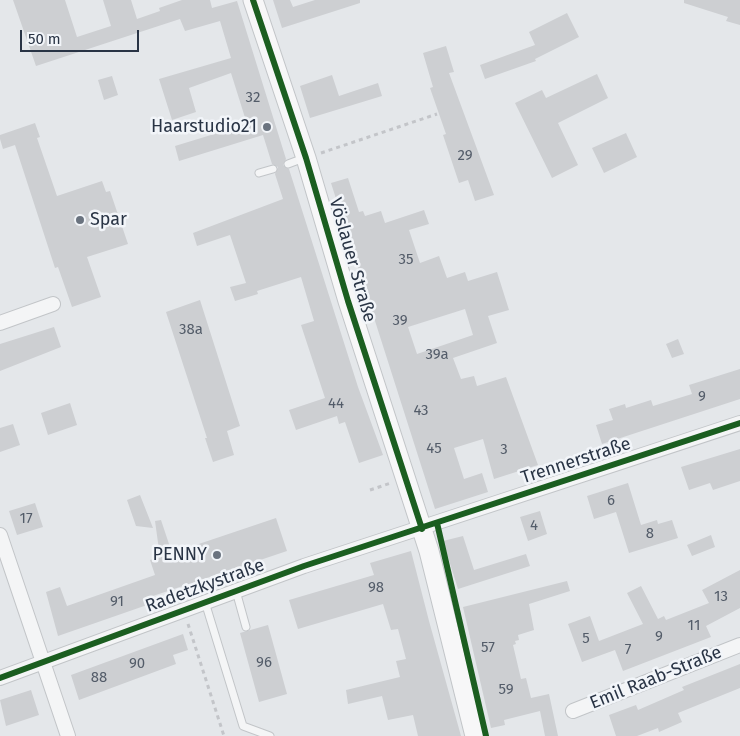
<!DOCTYPE html>
<meta charset="utf-8">
<style>
body{margin:0}
#map{position:relative;width:740px;height:736px;overflow:hidden;background:#e4e7ea;font-family:"Fira Sans",sans-serif}
canvas{display:block}
.scale{position:absolute;left:20px;top:30px;width:119px;height:22px;box-sizing:border-box;border:2px solid #293445;border-top:0;padding-left:6px;font-size:15px;line-height:18px;white-space:nowrap;color:#293445;-webkit-text-stroke:4px #f2f5f9;paint-order:stroke}
</style>
<div id="map">
<canvas width="740" height="736"></canvas>
<div class="scale">50 m</div>
</div>
<script>
const g = document.querySelector('canvas').getContext('2d');
g.lineJoin = 'round';
function paint(path, color) { g.fillStyle = color; g.fill(path, 'evenodd'); }
const shape = rows => new Path2D(rows.map(r => 'M' + r).join(''));
function stroke(path, color, width, dash) { g.strokeStyle = color; g.lineWidth = width; g.lineCap = dash ? 'butt' : 'round'; g.setLineDash(dash || []); g.stroke(path); }
function drawText(font, color, halo, rows, align = 'center') {
  g.font = font + ' "Fira Sans",sans-serif'; g.lineWidth = 5; g.setLineDash([]); g.textBaseline = 'middle'; g.strokeStyle = halo; g.fillStyle = color; for (const [text, x, y, turn = 0] of rows) {
    g.save(); g.translate(x, y); g.rotate((+turn || 0) * Math.PI / 180); g.textAlign = isNaN(turn) ? turn : align; if (halo) g.strokeText(text, 0, 0); g.fillText(text, 0, 0); g.restore();
  }
}
paint(shape([
 [13,0,65,0,77,37,111,26,103,0,131,0,137,19,160,11,159,8,182,0,210,0,212,8,237,1,286,159,283,165,289,169,358,387,383,455,359,463,345,422,339,424,337,416,296,430,289,410,325,398,301,325,314,321,301,277,257,291,258,294,235,301,230,287,246,283,230,235,197,246,193,233,283,199,275,174,278,167,272,164,263,135,179,161,175,146,247,124,231,73,189,88,196,112,172,120,159,79,231,58,220,21,185,31,180,19,36,66],
 [273,0,290,0,293,7,315,0,360,0,360,3,282,28],
 [684,0,740,0,740,25,726,21,728,17,684,3],
 [567,13,579,37,535,59,536,61,485,79,480,65,535,45,529,32],
 [446,46,454,72,449,73,494,195,475,201,468,180,459,183,443,135,446,134,430,88,433,87,423,53],
 [597,74,608,98,558,123,578,165,552,178,515,103,542,90,546,98],
 [332,75,339,96,378,83,382,96,310,118,300,86],
 [112,76,118,95,104,100,98,80],
 [35,123,40,137,37,138,57,196,102,181,106,192,110,191,128,244,87,257,101,297,72,307,58,267,55,268,15,145,3,149,0,139,0,135],
 [626,133,637,157,604,173,592,148],
 [348,178,359,212,363,211,365,216,381,211,385,223,424,210,429,224,409,230,420,263,439,256,447,278,465,272,468,281,497,272,509,310,488,316,497,343,453,358,461,379,474,376,477,386,506,377,538,465,494,479,483,439,454,448,464,479,482,473,488,492,435,509,331,183],
 [465,309,473,335,417,354,408,327],
 [200,300,240,426,227,431,234,455,213,462,205,438,207,438,166,312],
 [54,327,61,347,0,371,0,344],
 [678,339,684,354,672,358,666,344],
 [740,369,740,399,602,444,596,425,613,420,609,409,625,404,626,408,651,400,653,406,692,394,689,385],
 [70,403,77,425,48,435,41,413],
 [13,424,20,445,0,452,0,428],
 [740,449,740,481,713,490,710,483,689,490,681,467],
 [628,483,641,525,657,520,658,524,672,520,678,538,629,553,616,512,594,519,587,496],
 [140,495,153,528,136,526,127,500],
 [35,503,43,527,17,535,9,511],
 [540,511,547,534,528,541,520,517],
 [276,518,287,551,144,599,147,605,58,636,46,592,60,587,67,606,155,575,150,560,160,557,155,521,161,520,172,553],
 [711,535,715,547,692,556,687,545],
 [463,536,474,570,526,554,530,566,458,589,443,541],
 [411,551,429,621,461,736,418,736,413,715,388,720,382,696,348,704,346,690,400,677,396,661,406,659,398,629,391,630,383,604,298,629,289,600,374,575,370,563],
 [740,570,740,608,706,626,711,637,623,671,615,650,582,662,568,624,590,616,599,641,643,624,627,593,641,586,658,619,664,616,666,620,709,603,702,590],
 [567,581,570,591,529,604,534,630,518,635,519,640,515,641,516,644,513,645,521,679,526,678,531,698,549,694,558,736,545,736,540,711,504,720,505,725,491,728,463,607],
 [268,625,287,694,259,702,240,633],
 [183,634,188,650,173,655,176,664,79,700,71,675],
 [740,664,740,688,678,713,682,722,659,732,658,728,637,736,616,736,609,715,636,705,638,710,684,690,682,687],
 [31,690,39,715,6,726,0,700]
]), '#cdcfd2');
const lane = shape([
 [288,164,304,158],
 [259,173,273,169],
 [236,591,246,627],
 [205,602,243,726,270,736]
]);
const street = shape([
 [0,323,53,304],
 [0,535,68,736],
 [0,678,304,566,740,423],
 [573,711,740,645]
]);
const secondary = shape([
 [253,0,306,158,348,301,429,551,475,736]
]);
stroke(lane, '#c2c5c8', 9);
stroke(street, '#c2c5c8', 16);
stroke(secondary, '#c2c5c8', 21);
stroke(shape([
 [321,153,437,114],
 [370,490,391,483],
 [188,624,224,736]
]), '#c3c5c9', 3, [4, 4]);
stroke(lane, '#f4f5f6', 7);
stroke(street, '#f4f5f6', 14);
stroke(secondary, '#f7f7f8', 19);
stroke(shape([
 [253,0,306,158,348,301,422,529],
 [437,523,486,736],
 [0,678,304,566,740,423]
]), '#1b5e20', 6);
for (const [x, y, r, color] of [
 [267,127,5,"#6a737f"],
 [80,220,5,"#6a737f"],
 [217,555,5,"#6a737f"]
]) { const dot = new Path2D(); dot.arc(x, y, r, 0, 2 * Math.PI); g.fillStyle = color; g.fill(dot); stroke(dot, '#f2f5f9', 2); }
drawText('15px', '#535c69', null, [
 ["32",253,98],
 ["29",465,156],
 ["35",406,260],
 ["39",400,321],
 ["38a",191,330],
 ["39a",437,355],
 ["9",702,397],
 ["44",336,404],
 ["43",421,411],
 ["45",434,449],
 ["3",504,450],
 ["6",611,501],
 ["17",26,519],
 ["4",534,526],
 ["8",650,534],
 ["98",376,588],
 ["13",721,597],
 ["91",117,602],
 ["11",694,626],
 ["9",659,637],
 ["5",586,639],
 ["57",488,648],
 ["7",628,650],
 ["96",264,663],
 ["90",137,664],
 ["88",99,678],
 ["59",506,690]
]);
drawText('18px', '#293445', '#f2f5f9', [
 ["Haarstudio21",257,127],
 ["Spar",90,220,"left"],
 ["PENNY",207,555]
], 'right');
drawText('18px', '#293445', '#f2f5f9', [
 ["Vöslauer Straße",352,260,74],
 ["Trennerstraße",576,461,-18],
 ["Radetzkystraße",205,586,-20],
 ["Emil Raab-Straße",656,678,-22]
]);
</script>
